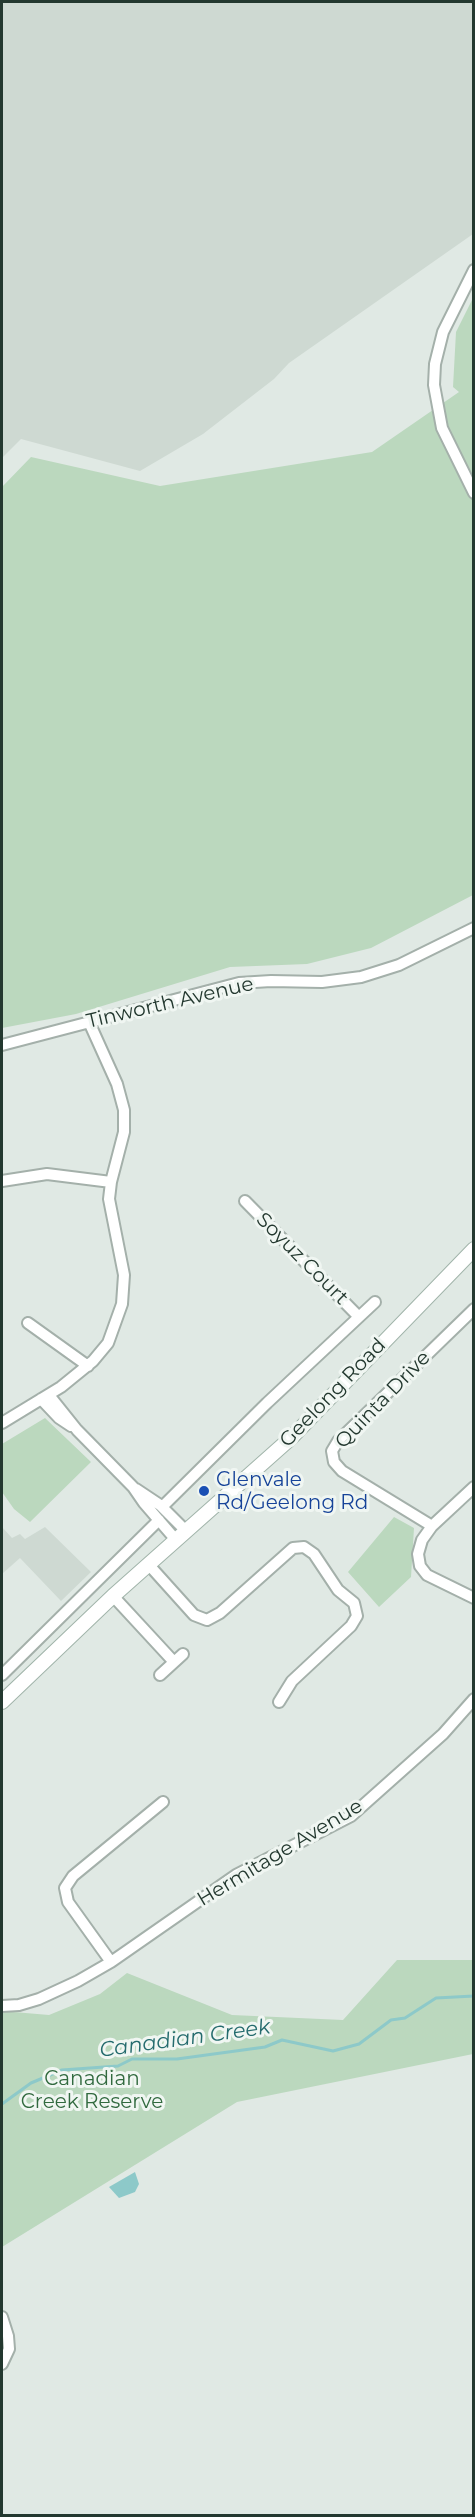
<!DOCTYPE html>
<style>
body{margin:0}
#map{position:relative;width:475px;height:2517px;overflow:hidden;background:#e0e9e4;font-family:Montserrat,sans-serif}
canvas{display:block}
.frame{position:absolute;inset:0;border:3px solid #23382f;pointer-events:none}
</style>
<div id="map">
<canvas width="475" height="2517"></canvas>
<div class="frame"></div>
</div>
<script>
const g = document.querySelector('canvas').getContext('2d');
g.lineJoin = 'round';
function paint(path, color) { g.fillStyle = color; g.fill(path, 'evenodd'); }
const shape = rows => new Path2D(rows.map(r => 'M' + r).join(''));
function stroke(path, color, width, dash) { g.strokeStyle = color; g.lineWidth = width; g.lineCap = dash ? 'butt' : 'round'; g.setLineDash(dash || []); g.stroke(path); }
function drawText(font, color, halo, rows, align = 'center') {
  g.font = font + ' Montserrat,sans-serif'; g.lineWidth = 6; g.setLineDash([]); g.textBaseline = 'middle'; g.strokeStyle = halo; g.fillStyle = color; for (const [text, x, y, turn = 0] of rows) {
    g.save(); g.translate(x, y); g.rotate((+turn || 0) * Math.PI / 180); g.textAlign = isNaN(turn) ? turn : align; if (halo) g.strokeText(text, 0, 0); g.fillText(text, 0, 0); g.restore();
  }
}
paint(shape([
 [2,2,473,2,473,234,289,363,274,379,203,434,140,471,21,439,2,458],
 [2,1527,12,1538,20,1534,25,1539,45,1527,91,1572,61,1601,20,1558,2,1574]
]), '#ced9d2');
paint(shape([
 [473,298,473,895,371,948,307,964,230,967,76,1014,2,1028,2,487,31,457,160,486,372,452,459,392,453,387,456,332],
 [45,1418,91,1462,30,1522,14,1509,2,1492,2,1444],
 [394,1517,414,1528,411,1577,379,1607,348,1572],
 [397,1960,473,1960,473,2054,237,2102,2,2247,2,2011,49,2015,100,1994,127,1973,232,2015,343,2020]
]), '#bbd8be');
paint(shape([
 [135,2172,139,2184,135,2192,119,2198,109,2187]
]), '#8dc9c9');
stroke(shape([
 [2,2104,31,2083,62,2070,118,2066,132,2059,177,2059,265,2047,282,2040,333,2051,359,2044,391,2020,405,2018,436,1998,474,1996]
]), '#8dc9c9', 3);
const minor = shape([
 [474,270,443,332,435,364,434,385,442,428,474,493],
 [2,1045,239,983,271,981,322,982,361,977,399,965,474,928],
 [2,1181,47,1174,111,1182],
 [245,1201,359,1317],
 [28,1323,88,1366],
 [49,1395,77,1430,133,1487,144,1503,176,1540],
 [41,1399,59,1418,71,1426],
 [2,1423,61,1387,93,1361,108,1343,122,1304,124,1275,109,1199,111,1182,124,1132,124,1110,117,1084,89,1022],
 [474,1487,432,1526,422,1540,418,1554,420,1566,427,1575,474,1598],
 [136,1489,160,1505,186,1531],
 [162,1507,267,1403,375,1302],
 [432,1526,342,1471,334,1462,332,1451,338,1441,474,1309],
 [149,1565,194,1615,207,1620,220,1613,293,1548,304,1547,314,1554,338,1590,354,1603,357,1616,351,1626,292,1681,279,1702],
 [113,1596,174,1662],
 [2,1675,159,1520],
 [160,1675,183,1654],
 [111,1962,68,1902,65,1888,73,1876,163,1802],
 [2,2006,19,2005,39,1999,78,1981,111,1962,236,1875,351,1816,443,1734,474,1699],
 [2,2317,8,2336,9,2349,2,2364]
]);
const secondary = shape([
 [2,1702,113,1596,292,1437,474,1249]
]);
stroke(minor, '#a4b0aa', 14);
stroke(secondary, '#a1b4aa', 16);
stroke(minor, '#fff', 10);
stroke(secondary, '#fff', 14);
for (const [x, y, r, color] of [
 [204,1491,6,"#1a4fb4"]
]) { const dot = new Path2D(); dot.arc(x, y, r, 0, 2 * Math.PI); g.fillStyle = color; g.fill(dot); stroke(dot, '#f0f6f2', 2); }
drawText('20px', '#23382f', '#f0f6f2', [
 ["Tinworth Avenue",170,1003,-13],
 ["Soyuz Court",302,1259,45],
 ["Geelong Road",333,1393,-46],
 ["Quinta Drive",383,1400,-46],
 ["Hermitage Avenue",280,1853,-31]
]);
drawText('20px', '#164399', '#f0f6f2', [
 ["Glenvale",216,1480],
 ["Rd/Geelong Rd",216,1503]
], 'left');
drawText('20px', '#316a3f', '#f0f6f2', [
 ["Canadian",92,2079],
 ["Creek Reserve",92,2102]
]);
drawText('italic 21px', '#246b6d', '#f0f6f2', [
 ["Canadian Creek",185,2039,-8]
]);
</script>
